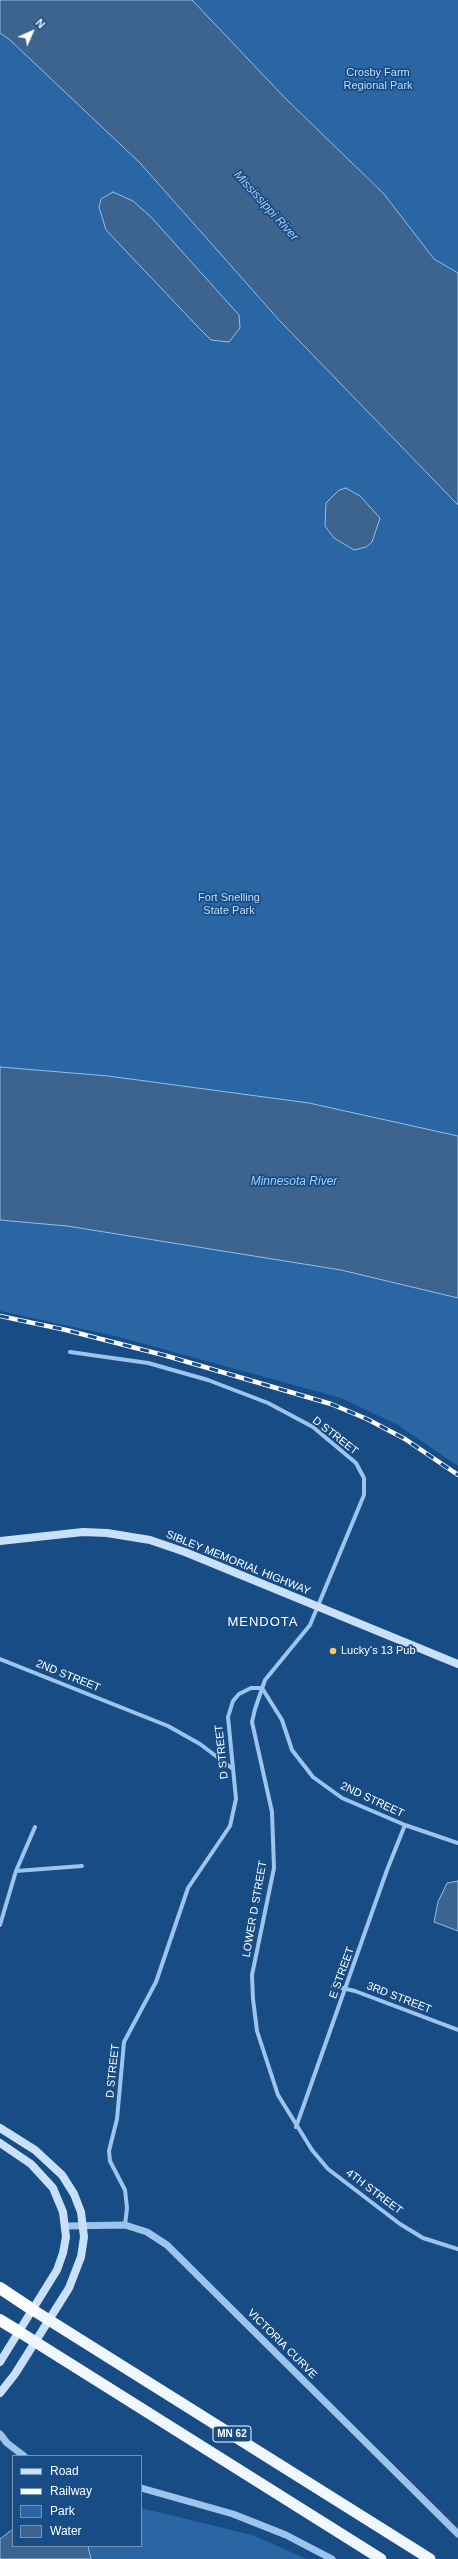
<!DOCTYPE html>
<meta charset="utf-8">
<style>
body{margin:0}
#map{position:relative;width:458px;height:2559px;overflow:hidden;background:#174c85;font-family:Arial,sans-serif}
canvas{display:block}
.legend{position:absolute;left:12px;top:2455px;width:130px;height:92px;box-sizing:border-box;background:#174c85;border:1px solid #7494b6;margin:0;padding:5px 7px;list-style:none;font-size:12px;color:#fff}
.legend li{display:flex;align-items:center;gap:8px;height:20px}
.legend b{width:20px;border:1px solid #7494b6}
.north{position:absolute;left:12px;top:12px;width:40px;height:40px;-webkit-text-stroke:3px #174c85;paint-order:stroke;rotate:45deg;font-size:11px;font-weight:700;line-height:16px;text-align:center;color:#fff}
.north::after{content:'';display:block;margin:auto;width:14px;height:18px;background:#fff;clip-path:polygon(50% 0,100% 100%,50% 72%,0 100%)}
</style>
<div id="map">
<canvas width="458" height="2559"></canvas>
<ul class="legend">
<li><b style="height:5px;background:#c9e0f9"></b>Road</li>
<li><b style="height:5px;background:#fff"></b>Railway</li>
<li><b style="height:11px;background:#2a66a4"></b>Park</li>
<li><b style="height:11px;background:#3d648e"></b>Water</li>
</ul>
<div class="north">N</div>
</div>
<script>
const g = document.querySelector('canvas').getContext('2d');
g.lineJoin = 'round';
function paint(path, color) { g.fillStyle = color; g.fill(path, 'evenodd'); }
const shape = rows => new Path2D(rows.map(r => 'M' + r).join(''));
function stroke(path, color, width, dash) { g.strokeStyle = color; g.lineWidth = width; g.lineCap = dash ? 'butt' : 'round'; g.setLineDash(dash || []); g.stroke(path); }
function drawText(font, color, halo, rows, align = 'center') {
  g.font = font + ' Arial,sans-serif'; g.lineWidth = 3.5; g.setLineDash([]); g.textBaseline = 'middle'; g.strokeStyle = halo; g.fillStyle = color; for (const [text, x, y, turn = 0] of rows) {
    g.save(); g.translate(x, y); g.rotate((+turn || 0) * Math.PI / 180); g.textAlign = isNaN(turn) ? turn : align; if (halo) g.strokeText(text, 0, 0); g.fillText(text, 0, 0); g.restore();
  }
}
paint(shape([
 [192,0,458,0,458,273,434,259,384,194,285,98],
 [0,28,140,163,279,320,458,505,458,1466,398,1425,341,1398,115,1336,0,1311],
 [141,2508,252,2535,307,2559,91,2559,88,2546,141,2546]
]), '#2a66a4');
const water = shape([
 [0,0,192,0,285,98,384,194,434,259,458,273,458,505,279,320,140,163,10,40,0,33,0,0],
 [113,192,133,201,151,217,239,315,240,328,229,342,211,340,198,327,106,230,99,207,101,199,113,192],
 [346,488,360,496,380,518,372,542,366,547,354,550,334,538,325,526,326,503,339,490,346,488],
 [0,1067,108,1076,309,1103,458,1136,458,1298,341,1270,67,1226,0,1220,0,1067],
 [458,1881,458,1931,434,1922,438,1902,447,1883,458,1881],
 [13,2529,13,2546,88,2546,91,2559,0,2559,0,2539,13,2529]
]);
paint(water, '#3d648e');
stroke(water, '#8fc0f0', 1);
stroke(shape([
 [70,1352,148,1363,208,1380,268,1403,313,1427,356,1463,364,1478,364,1495,310,1625,265,1680,255,1709,252,1722,272,1812,274,1868,252,1975,253,1999,257,2031,278,2095,312,2150,328,2169,400,2224,423,2238,458,2249],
 [0,1659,168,1726,200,1744,233,1769],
 [262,1688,282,1720,292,1750,313,1777,342,1798,405,1825,458,1843],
 [16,1871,82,1866],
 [0,1925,16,1871,35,1827],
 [333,1986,355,1991,458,2030],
 [296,2127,387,1870,405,1825],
 [125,2225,127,2208,125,2190,110,2161,109,2151,117,2119,124,2042,156,1982,188,1888,230,1826,236,1799,228,1717,233,1701,239,1694,251,1688,262,1688]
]), '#9cc4ed', 4);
stroke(shape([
 [66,2226,125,2225,147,2232,167,2245,458,2534],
 [0,2434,7,2443,24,2456],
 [141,2488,233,2514,286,2535,332,2559]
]), '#9cc4ed', 7);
stroke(shape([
 [0,1541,83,1532,107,1533,150,1540,185,1552,458,1664],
 [0,2128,35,2150,62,2175,74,2194,81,2212,84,2237,81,2257,69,2288,15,2374,0,2393],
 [0,2143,31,2164,53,2188,63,2212,66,2237,63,2253,57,2270,0,2362]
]), '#c9e0f9', 8);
stroke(shape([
 [33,2310,430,2559],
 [18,2331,381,2559]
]), '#f0f7ff', 11);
stroke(shape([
 [0,2288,33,2310],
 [0,2320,18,2331]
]), '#fff', 12);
const rail = shape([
 [0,1316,66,1330,167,1356,331,1404,367,1419,405,1439,458,1475]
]);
stroke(rail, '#fff', 4.5);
stroke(rail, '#174c85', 3, [9]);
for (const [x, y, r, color] of [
 [333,1651,4,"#ffc858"]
]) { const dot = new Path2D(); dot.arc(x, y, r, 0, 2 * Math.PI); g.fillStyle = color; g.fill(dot); stroke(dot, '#174c85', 1.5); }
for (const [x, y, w] of [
 [232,2434,38]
]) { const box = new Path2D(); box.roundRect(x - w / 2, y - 8, w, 16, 3); g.fillStyle = '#174c85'; g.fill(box); stroke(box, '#fff', 1); }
drawText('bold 10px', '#fff', null, [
 ["MN 62",232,2434]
]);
drawText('11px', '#c2ddfa', '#174c85', [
 ["Crosby Farm",378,73],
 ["Regional Park",378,86],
 ["Fort Snelling",229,898],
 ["State Park",229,911]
]);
drawText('11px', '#fff', '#174c85', [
 ["D STREET",335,1436,38],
 ["SIBLEY MEMORIAL HIGHWAY",238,1563,22],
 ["2ND STREET",68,1676,22],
 ["D STREET",222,1752,-96],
 ["2ND STREET",372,1800,25],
 ["LOWER D STREET",255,1909,-80],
 ["E STREET",342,1973,-70],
 ["3RD STREET",399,1998,21],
 ["D STREET",113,2071,-84],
 ["4TH STREET",374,2192,37],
 ["VICTORIA CURVE",282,2344,45]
]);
drawText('11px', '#fff', '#174c85', [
 ["Lucky‘s 13 Pub",341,1651]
], 'left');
drawText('italic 12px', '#a8cef4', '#174c85', [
 ["Mississippi River",266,206,48],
 ["Minnesota River",294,1182]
]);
g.letterSpacing = '1px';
drawText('13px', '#fff', '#174c85', [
 ["MENDOTA",263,1622]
]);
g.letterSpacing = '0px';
</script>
